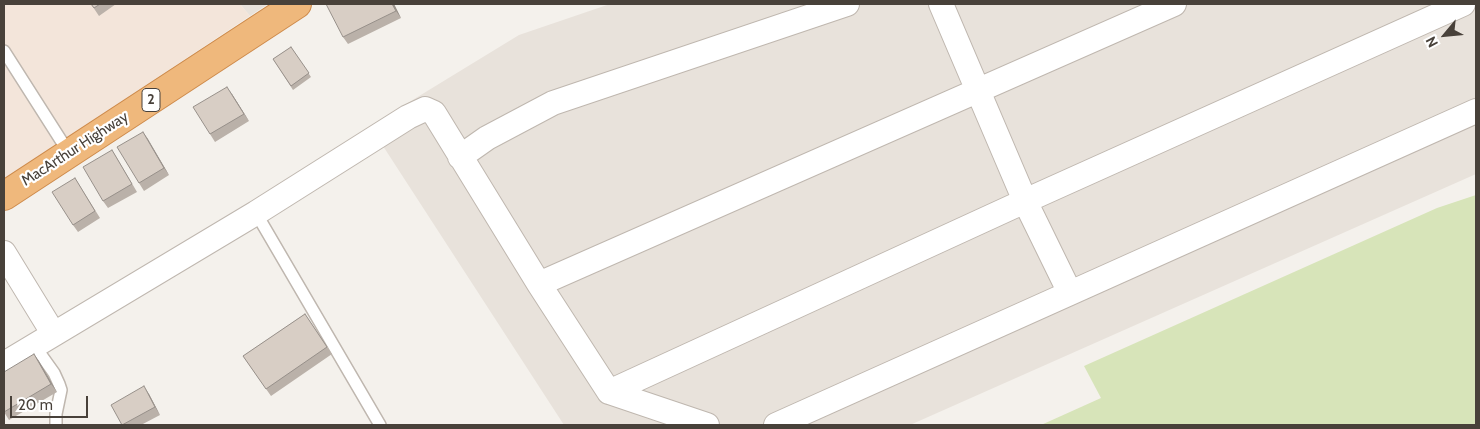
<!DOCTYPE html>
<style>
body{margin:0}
#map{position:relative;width:1480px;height:429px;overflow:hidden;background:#f4f1ec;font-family:Cabin,sans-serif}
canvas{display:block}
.frame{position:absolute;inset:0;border:5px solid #48413a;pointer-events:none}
.north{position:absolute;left:1420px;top:10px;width:50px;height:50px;-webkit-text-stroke:4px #fff;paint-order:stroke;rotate:242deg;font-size:14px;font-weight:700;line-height:20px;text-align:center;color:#48413a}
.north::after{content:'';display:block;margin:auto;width:18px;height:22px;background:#48413a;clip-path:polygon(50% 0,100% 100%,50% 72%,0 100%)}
.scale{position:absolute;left:10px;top:396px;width:78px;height:22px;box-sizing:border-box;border:2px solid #48413a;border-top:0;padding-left:6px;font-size:15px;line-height:18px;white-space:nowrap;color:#48413a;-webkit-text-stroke:4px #fff;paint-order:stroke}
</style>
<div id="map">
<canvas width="1480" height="429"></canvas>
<div class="frame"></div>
<div class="north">N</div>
<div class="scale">20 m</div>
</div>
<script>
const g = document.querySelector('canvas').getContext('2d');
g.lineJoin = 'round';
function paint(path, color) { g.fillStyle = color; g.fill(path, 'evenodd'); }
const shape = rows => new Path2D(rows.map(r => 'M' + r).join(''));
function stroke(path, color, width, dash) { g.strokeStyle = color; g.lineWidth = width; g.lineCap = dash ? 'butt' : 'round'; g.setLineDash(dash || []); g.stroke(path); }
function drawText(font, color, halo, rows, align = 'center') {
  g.font = font + ' Cabin,sans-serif'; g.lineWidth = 4.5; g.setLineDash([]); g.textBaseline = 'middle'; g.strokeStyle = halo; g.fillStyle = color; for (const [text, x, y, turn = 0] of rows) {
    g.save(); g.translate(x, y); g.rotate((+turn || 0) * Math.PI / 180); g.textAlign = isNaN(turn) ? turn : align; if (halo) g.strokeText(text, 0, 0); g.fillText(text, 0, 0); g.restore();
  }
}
paint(shape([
 [240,4,268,4,250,16],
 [610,4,1476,4,1476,174,910,425,564,425,370,126,519,35]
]), '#e8e2db');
paint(shape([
 [4,4,240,4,250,16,4,179]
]), '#f3e5da');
paint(shape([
 [1476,195,1476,425,1041,425,1101,398,1084,366,1437,208]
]), '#d7e4b9');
const lane = shape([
 [4,51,69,153],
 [256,213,380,425],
 [34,345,54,373,59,384,61,390,56,414,56,425]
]);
const street = shape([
 [941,4,1025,201,1070,293],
 [460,157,487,138,553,103,847,4],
 [4,253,53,333],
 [539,284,1174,4],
 [4,364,256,213,408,117,425,109,434,113,539,284,609,392,707,425],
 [609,392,1025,201,1463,4],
 [776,425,1476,111]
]);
const highway = shape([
 [4,196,297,4]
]);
stroke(lane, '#bfb7af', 14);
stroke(street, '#bfb7af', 26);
stroke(highway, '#ce8b4c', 30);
stroke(lane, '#fff', 11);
stroke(street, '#fff', 24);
stroke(highway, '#efb87c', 28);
paint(shape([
 [91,4,116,4,99,16],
 [394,4,401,18,348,44,343,37],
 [291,47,311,77,293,90,273,59],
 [232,94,249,121,215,142,210,134],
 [143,132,169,175,144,191,139,183],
 [112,150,117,158,137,192,108,208,103,201],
 [75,178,100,218,78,232,73,225],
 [305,314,332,354,271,396,243,356],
 [34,354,57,392,9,420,4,412],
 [149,394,160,415,141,425,122,425]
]), '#bab1a9');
paint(shape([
 [392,4,394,4,401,18,396,11],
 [227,87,232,94,249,121,244,114],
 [143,132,148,139,169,175,164,168],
 [34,354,39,361,57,392,51,384],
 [144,386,149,394,160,415,155,407]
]), '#97908a');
const building = shape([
 [91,4,100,4,94,8,91,4],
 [326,4,392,4,396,11,343,37,326,4],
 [291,47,309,73,291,86,273,59,291,47],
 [227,87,244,114,210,134,193,107,227,87],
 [143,132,164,168,139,183,117,147,143,132],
 [112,150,132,184,103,201,83,167,112,150],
 [75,178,95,211,73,225,52,192,75,178],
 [305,314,327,347,266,389,243,356,305,314],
 [34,354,51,384,4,412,4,372,34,354],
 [144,386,155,407,122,425,111,405,144,386]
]);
paint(building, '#d8cec5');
stroke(building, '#97908a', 1);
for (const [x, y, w] of [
 [151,100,18]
]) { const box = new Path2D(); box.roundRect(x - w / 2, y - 11.5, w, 23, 4); g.fillStyle = '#fff'; g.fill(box); stroke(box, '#48413a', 1); }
drawText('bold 14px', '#48413a', null, [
 ["2",151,100]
]);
drawText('15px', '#48413a', '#fff', [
 ["MacArthur Highway",75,149,-33]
]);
</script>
